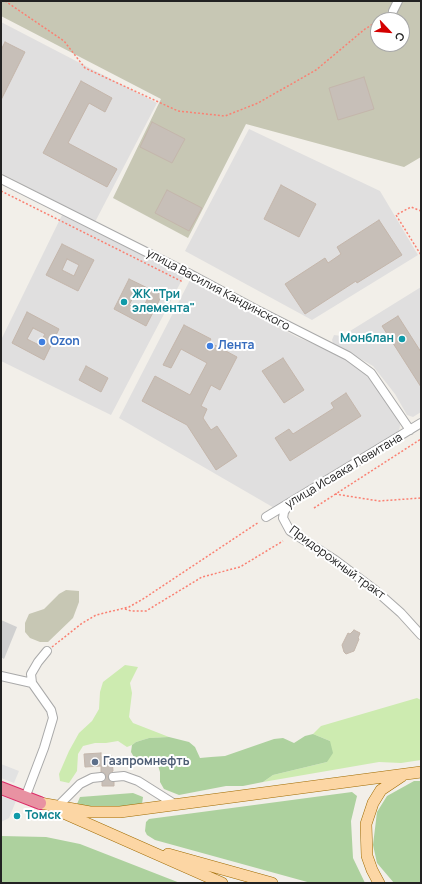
<!DOCTYPE html>
<meta charset="utf-8">
<style>
body{margin:0}
#map{position:relative;width:422px;height:884px;overflow:hidden;background:#f2efe9;font-family:Manrope,sans-serif}
canvas{display:block}
.frame{position:absolute;inset:0;border:2px solid #222;pointer-events:none}
.north{position:absolute;left:370px;top:12px;width:40px;height:40px;box-sizing:border-box;background:#fff;border:1px solid #a7a7a7;border-radius:50%;rotate:116deg;font-size:11px;font-weight:700;line-height:16px;text-align:center;color:#222}
.north::after{content:'';display:block;margin:auto;width:14px;height:18px;background:#d40000;clip-path:polygon(50% 0,100% 100%,50% 72%,0 100%)}
</style>
<div id="map">
<canvas width="422" height="884"></canvas>
<div class="frame"></div>
<div class="north">С</div>
</div>
<script>
const g = document.querySelector('canvas').getContext('2d');
g.lineJoin = 'round';
function paint(path, color) { g.fillStyle = color; g.fill(path, 'evenodd'); }
const shape = rows => new Path2D(rows.map(r => 'M' + r).join(''));
function stroke(path, color, width, dash) { g.strokeStyle = color; g.lineWidth = width; g.lineCap = dash ? 'butt' : 'round'; g.setLineDash(dash || []); g.stroke(path); }
function drawText(font, color, halo, rows, align = 'center') {
  g.font = font + ' Manrope,sans-serif'; g.lineWidth = 4; g.setLineDash([]); g.textBaseline = 'middle'; g.strokeStyle = halo; g.fillStyle = color; for (const [text, x, y, turn = 0] of rows) {
    g.save(); g.translate(x, y); g.rotate((+turn || 0) * Math.PI / 180); g.textAlign = isNaN(turn) ? turn : align; if (halo) g.strokeText(text, 0, 0); g.fillText(text, 0, 0); g.restore();
  }
}
paint(shape([
 [1,22,157,103,95,222,1,173],
 [249,129,380,191,418,255,312,320,185,251],
 [63,213,185,274,111,415,1,361,1,340],
 [190,280,297,337,336,353,358,366,371,378,399,419,400,425,399,432,276,509,119,418],
 [421,287,421,412,413,417,407,415,395,394,373,366,333,343,332,340,334,335,342,336]
]), '#e0dfdf');
paint(shape([
 [1,620,17,627,4,659,1,657]
]), '#d0d0d0');
paint(shape([
 [1,1,421,1,421,157,404,167,246,124,188,238,113,198,161,99,1,16],
 [378,20,402,20,402,44,378,44],
 [66,590,79,591,79,602,73,618,48,642,40,642,30,638,25,632,25,623,29,614,44,609,59,594]
]), '#c7c7b4');
paint(shape([
 [125,665,138,667,130,683,132,693,129,717,133,723,169,737,149,738,136,742,132,745,127,747,118,741,106,743,95,743,83,746,78,754,77,771,69,783,60,781,59,774,69,751,79,733,92,721,99,709,100,692,103,682],
 [417,698,421,700,421,760,401,763,379,762,263,782,273,775,327,762,330,741,313,734,321,726]
]), '#cdebb0');
paint(shape([
 [313,734,330,741,333,753,327,762,273,775,263,782,243,786,226,786,179,795,164,789,160,782,160,772,157,762,152,760,141,761,135,759,131,752,132,745,136,742,149,738,169,737,189,742,195,747,200,758,211,757,225,756,274,739,283,738,294,743,305,736],
 [414,781,421,781,421,883,394,883,377,863,373,845,377,812,387,796],
 [352,792,357,796,351,821,353,858,365,883,311,883,155,840,147,835,145,831,146,822,149,819],
 [133,793,143,797,142,804,131,807,78,807,77,804,80,797],
 [1,836,46,837,80,844,180,883,1,883]
]), '#add19e');
paint(shape([
 [1,764,19,771,14,783,1,778],
 [1,796,16,801,9,818,1,822]
]), '#e2e2e2');
const building = shape([
 [5,42,25,52,1,100,1,50,5,42],
 [364,77,374,109,338,120,329,88,364,77],
 [81,81,112,98,105,112,89,103,68,143,117,169,107,187,43,153,81,81],
 [152,122,185,139,172,163,140,147,152,122],
 [281,185,316,204,299,237,264,219,281,185],
 [167,190,202,208,189,231,155,213,167,190],
 [379,220,402,255,357,283,356,281,305,314,285,284,325,258,328,263,341,254,337,247,379,220],
 [62,244,94,260,78,291,46,275,62,244],
 [67,259,79,265,74,276,62,270,67,259],
 [129,279,162,295,146,326,114,309,129,279],
 [135,294,147,300,141,311,129,305,135,294],
 [27,312,59,329,44,360,12,343,27,312],
 [33,328,45,334,39,345,27,339,33,328],
 [398,316,421,352,421,387,382,326,398,316],
 [184,325,211,339,209,342,237,357,220,390,211,385,201,406,207,409,203,418,211,430,217,426,237,456,216,470,187,425,142,401,155,376,190,395,207,363,181,349,171,368,163,365,184,325],
 [283,358,304,390,284,403,262,371,283,358],
 [86,366,108,378,101,392,79,380,86,366],
 [346,393,361,416,290,461,275,438,289,429,293,434,334,408,331,403,346,393],
 [354,630,360,633,358,638,359,639,354,651,346,654,344,652,342,645,348,633,350,634,354,630],
 [101,753,101,757,112,756,113,771,110,773,108,777,109,780,114,782,114,786,102,786,102,782,106,777,105,773,101,772,101,766,85,767,84,754,101,753]
]);
paint(building, '#c7bfb8');
stroke(building, '#c4b6ab', 1);
const minor = shape([
 [393,11,398,1],
 [1,179,188,273,257,310,348,356,371,373,410,430],
 [289,504,284,512,283,518,290,531,335,560,375,590,401,613,421,635],
 [266,517,421,423],
 [1,676,32,683],
 [113,777,124,776,138,781,176,805],
 [25,798,44,748,53,718,51,710,32,683,31,674,38,662,47,651],
 [58,806,80,784,92,778,101,777]
]);
const major = shape([
 [40,803,90,812,120,812,421,772],
 [59,811,222,883],
 [168,854,272,883],
 [379,883,372,870,367,856,366,824,373,803,381,790,402,776]
]);
const highway = shape([
 [1,788,40,803]
]);
stroke(minor, '#a9a9a9', 10);
stroke(major, '#a06b00', 12);
stroke(highway, '#dc2a67', 14);
stroke(shape([
 [5,1,64,41,85,68,178,111,225,116,258,103,316,70,365,29,378,21],
 [379,20,386,15],
 [1,191,183,282],
 [421,211,411,207,396,215,421,255],
 [335,494,379,501,421,498],
 [314,508,421,439],
 [125,609,131,611,146,611,202,577,240,567,283,541],
 [52,647,81,624,96,615,129,607,143,599,259,522],
 [42,814,53,818]
]), '#fa8072', 1.5, [2, 2]);
stroke(minor, '#fff', 8);
stroke(major, '#fcd6a4', 11);
stroke(highway, '#e892a2', 12);
for (const [x, y, r, color] of [
 [124,302,4,"#0f9aa8"],
 [402,339,4,"#0f9aa8"],
 [42,342,4,"#3f7fe0"],
 [210,346,4,"#3f7fe0"],
 [95,762,4,"#5c6f8a"],
 [17,816,4,"#0f9aa8"]
]) { const dot = new Path2D(); dot.arc(x, y, r, 0, 2 * Math.PI); g.fillStyle = color; g.fill(dot); stroke(dot, '#fff', 1.5); }
drawText('12px', '#222', '#fff', [
 ["улица Василия Кандинского",218,290,28],
 ["улица Исаака Левитана",344,471,-31],
 ["Придорожный тракт",337,563,36]
]);
drawText('bold 12px', '#0d838f', '#fff', [
 ["ЖК \"Три",132,295],
 ["элемента\"",132,309],
 ["Монблан",394,339,"right"],
 ["Томск",25,816]
], 'left');
drawText('bold 12px', '#366cbe', '#fff', [
 ["Ozon",50,342],
 ["Лента",218,346]
], 'left');
drawText('bold 12px', '#4e5e75', '#fff', [
 ["Газпромнефть",103,762]
], 'left');
</script>
